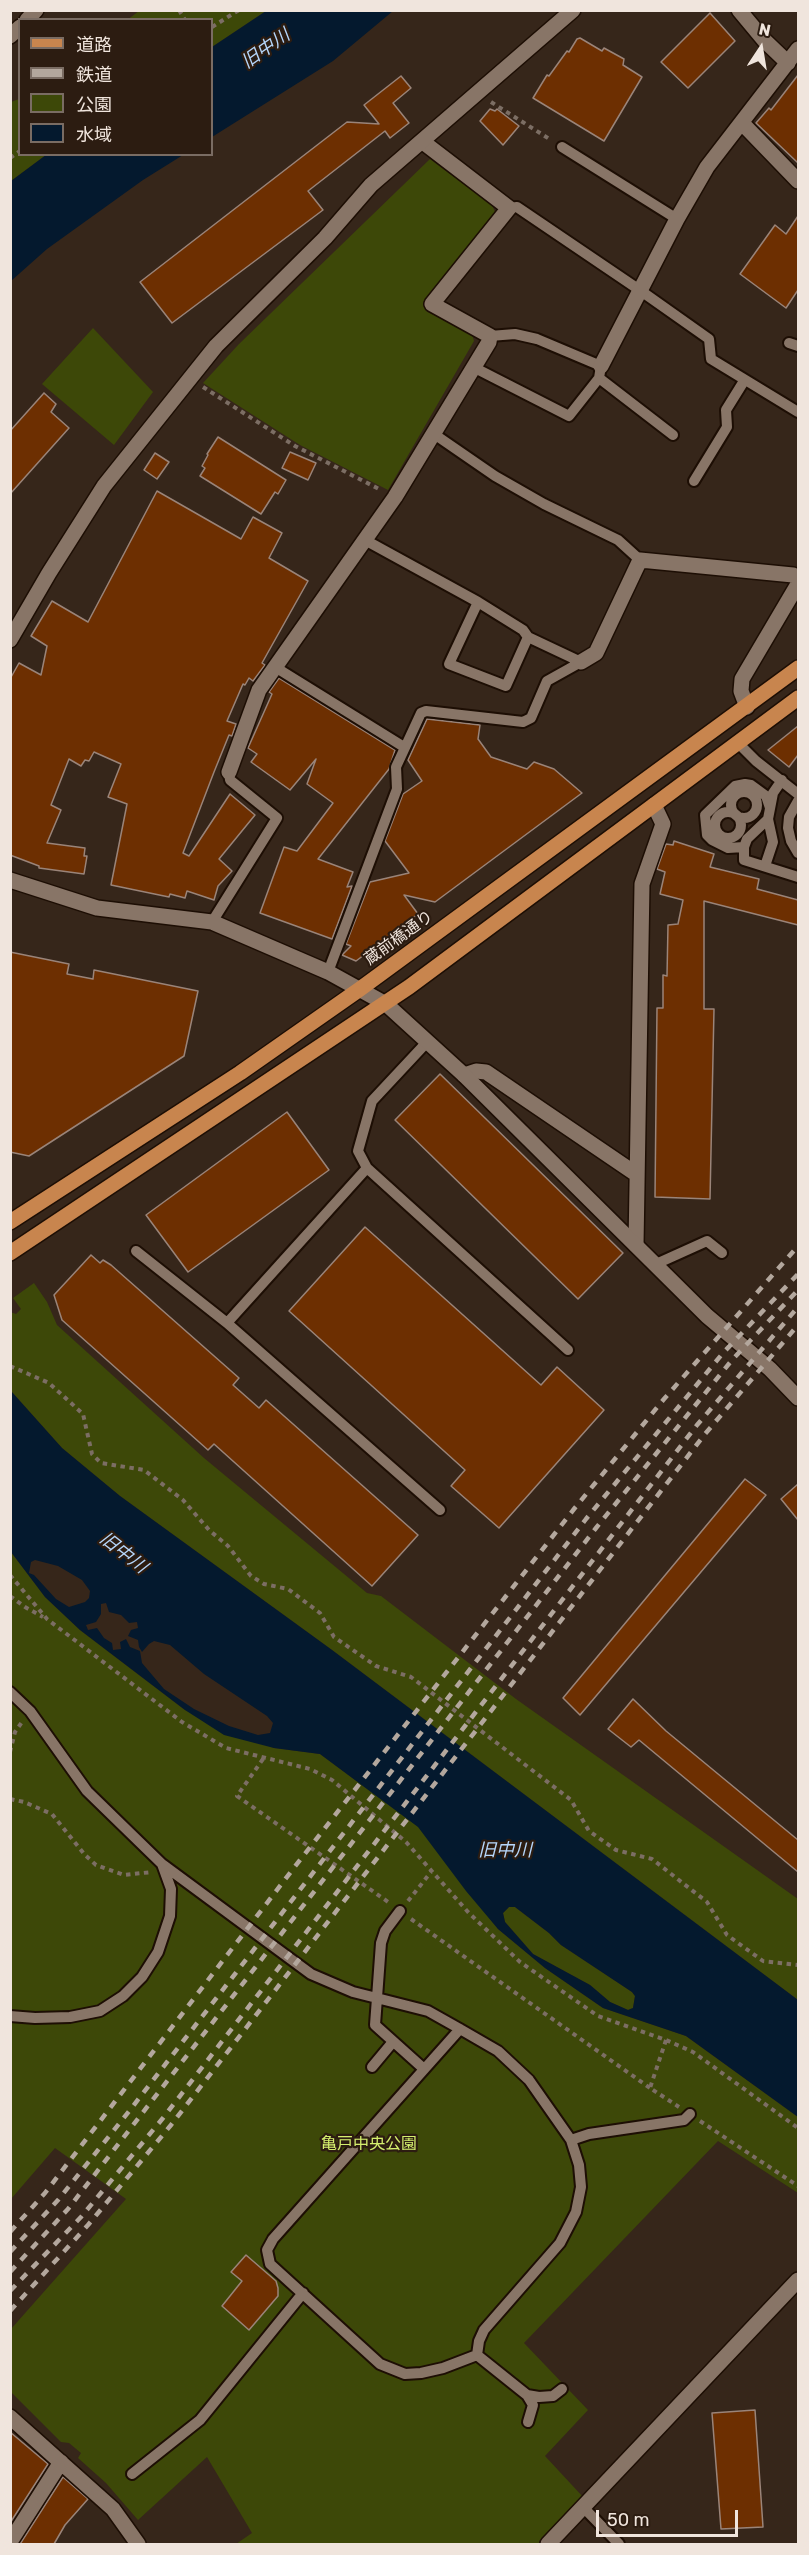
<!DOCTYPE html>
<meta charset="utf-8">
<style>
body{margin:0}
#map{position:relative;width:809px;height:2555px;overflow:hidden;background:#36261a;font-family:Rubik,"Noto Sans JP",sans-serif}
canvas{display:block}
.frame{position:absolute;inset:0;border:12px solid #f0e5dd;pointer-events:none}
.legend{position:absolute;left:18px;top:18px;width:195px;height:138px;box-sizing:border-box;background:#2c1c11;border:2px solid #7a6c63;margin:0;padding:8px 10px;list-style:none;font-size:18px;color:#f0e5dd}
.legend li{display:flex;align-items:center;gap:12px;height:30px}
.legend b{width:30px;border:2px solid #7a6c63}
.north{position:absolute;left:731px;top:18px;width:60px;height:60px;-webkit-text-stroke:4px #2c1c11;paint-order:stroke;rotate:12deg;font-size:16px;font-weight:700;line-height:24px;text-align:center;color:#f0e5dd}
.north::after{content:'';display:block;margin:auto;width:21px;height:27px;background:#f0e5dd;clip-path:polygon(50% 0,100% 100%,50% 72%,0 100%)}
.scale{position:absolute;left:596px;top:2510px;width:142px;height:27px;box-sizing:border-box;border:3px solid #f0e5dd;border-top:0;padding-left:8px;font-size:18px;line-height:21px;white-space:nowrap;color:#f0e5dd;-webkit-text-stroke:4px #2c1c11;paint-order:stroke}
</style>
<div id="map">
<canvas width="809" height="2555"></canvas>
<div class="frame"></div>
<ul class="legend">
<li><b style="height:8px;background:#c8854e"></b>道路</li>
<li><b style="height:8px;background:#b3a79d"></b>鉄道</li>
<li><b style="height:16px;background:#3d4808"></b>公園</li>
<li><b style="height:16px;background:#04192e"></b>水域</li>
</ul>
<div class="north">N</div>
<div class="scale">50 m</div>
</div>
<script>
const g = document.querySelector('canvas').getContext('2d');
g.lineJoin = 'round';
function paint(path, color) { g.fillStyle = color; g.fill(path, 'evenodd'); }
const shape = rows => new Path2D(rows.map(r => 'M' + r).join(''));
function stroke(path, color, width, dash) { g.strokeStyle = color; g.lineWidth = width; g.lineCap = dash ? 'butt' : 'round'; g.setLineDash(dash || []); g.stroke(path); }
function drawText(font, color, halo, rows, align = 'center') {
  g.font = font + ' Rubik,"Noto Sans JP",sans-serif'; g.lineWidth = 4.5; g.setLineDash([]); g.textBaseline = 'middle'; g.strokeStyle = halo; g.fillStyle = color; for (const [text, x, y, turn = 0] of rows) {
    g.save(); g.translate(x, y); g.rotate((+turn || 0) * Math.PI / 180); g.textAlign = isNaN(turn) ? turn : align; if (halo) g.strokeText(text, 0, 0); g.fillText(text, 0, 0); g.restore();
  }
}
paint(shape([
 [139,11,266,11,212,47,212,20,127,20],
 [19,99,20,154,46,155,11,181,11,102],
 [430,159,492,205,495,212,425,300,426,311,472,334,474,341,388,490,300,445,203,383,239,344],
 [93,328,153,392,114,445,42,384],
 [34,1283,47,1302,57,1325,204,1458,367,1593,381,1596,516,1699,798,1899,798,2000,332,1650,120,1496,62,1448,11,1391,10,1312,16,1314,21,1309,13,1298],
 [11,1552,45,1597,80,1630,185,1710,274,1748,320,1754,419,1827,498,1929,545,1968,603,2008,686,2036,798,2117,798,2193,718,2141,524,2343,588,2410,545,2456,584,2498,538,2544,236,2544,252,2533,207,2457,138,2520,106,2483,78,2458,81,2453,69,2443,61,2442,10,2391,11,2329,126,2199,55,2148,11,2199],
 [509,1907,515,1907,549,1933,561,1945,632,1992,635,1996,633,2008,628,2010,610,2002,590,1985,533,1954,505,1922,503,1913]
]), '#3d4808');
paint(shape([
 [266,11,393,11,333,61,212,137,212,47],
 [46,155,46,154,183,155,143,180,47,249,11,281,11,181],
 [11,1391,62,1448,120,1496,332,1650,798,2000,798,2117,686,2036,603,2008,545,1968,498,1929,466,1891,418,1827,320,1754,274,1748,224,1735,185,1710,80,1630,45,1597,11,1552],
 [35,1560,58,1566,82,1580,90,1591,89,1598,85,1602,69,1607,56,1599,34,1575,29,1573,31,1562],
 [106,1603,109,1612,121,1615,129,1623,137,1622,138,1628,131,1630,128,1636,138,1640,139,1647,142,1652,149,1644,154,1641,170,1645,204,1674,267,1716,273,1723,270,1733,258,1735,229,1726,194,1709,164,1689,142,1663,140,1651,130,1647,126,1639,120,1642,121,1649,113,1650,112,1643,104,1638,97,1628,88,1630,86,1625,96,1622,101,1614,101,1604],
 [509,1907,515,1907,549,1933,561,1945,632,1992,635,1996,633,2008,628,2010,610,2002,590,1985,533,1954,505,1922,503,1913]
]), '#04192e');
const building = shape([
 [710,13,735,41,688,88,661,62,710,13],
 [580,38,602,51,604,48,624,59,623,65,642,77,604,141,533,98,547,75,549,76,567,51,569,52,577,39,580,38],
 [798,75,798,163,756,123,769,108,771,110,798,75],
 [401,76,411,88,393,103,409,123,390,138,385,131,308,191,323,210,172,323,140,282,347,122,379,124,364,105,401,76],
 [490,109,495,111,497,109,519,126,503,145,480,121,490,109],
 [798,216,798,290,786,308,740,274,775,225,786,234,798,216],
 [44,393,56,404,51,412,69,428,10,494,10,431,44,393],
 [218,437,286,480,278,494,275,492,261,514,200,476,205,468,202,466,208,455,207,454,218,437],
 [290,452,316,463,308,480,282,468,290,452],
 [155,453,169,462,157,479,144,470,155,453],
 [157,491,241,539,253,517,282,533,269,558,308,581,262,663,265,665,253,681,249,678,245,685,243,684,227,721,236,724,232,736,229,735,214,772,183,853,189,856,230,794,255,815,219,859,232,871,218,886,214,900,187,891,185,898,170,894,169,897,111,885,127,804,108,797,121,764,94,752,89,761,85,760,81,766,69,759,51,805,61,810,47,843,85,848,84,856,87,856,84,874,39,868,39,866,10,855,10,679,19,663,41,675,47,646,31,636,52,601,88,622,157,491],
 [279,678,395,750,389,769,318,859,353,872,347,887,352,886,332,939,260,913,284,847,297,851,333,803,307,784,316,759,290,790,251,762,257,754,248,748,272,694,269,692,279,678],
 [427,719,480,725,478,739,491,757,527,769,534,762,554,769,582,793,435,902,404,895,418,914,356,961,342,955,351,946,346,944,370,882,409,873,385,841,403,794,422,781,408,760,427,719],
 [798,726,798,755,789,767,768,750,798,726],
 [674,841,714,854,710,867,759,879,757,889,798,900,798,925,704,901,704,1009,714,1009,710,1199,655,1197,657,1008,663,1008,663,975,667,976,668,925,678,924,683,900,660,894,665,872,657,869,666,844,673,845,674,841],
 [10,952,69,964,67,974,93,979,94,970,198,991,184,1056,29,1156,10,1152,10,952],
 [440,1074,623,1253,578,1299,395,1120,440,1074],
 [287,1112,329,1170,188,1272,146,1215,287,1112],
 [365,1227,541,1385,557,1367,604,1410,499,1528,451,1486,465,1470,289,1311,365,1227],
 [91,1255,100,1263,103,1260,111,1265,239,1378,233,1385,259,1408,266,1400,418,1535,372,1586,214,1444,208,1450,62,1320,54,1295,91,1255],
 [745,1479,766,1495,580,1715,563,1698,745,1479],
 [798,1484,798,1520,781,1499,798,1484],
 [633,1699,666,1731,798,1840,798,1872,639,1740,631,1747,608,1729,633,1699],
 [246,2255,276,2281,278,2288,278,2296,249,2330,222,2306,242,2281,231,2272,246,2255],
 [755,2410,763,2527,721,2529,712,2413,755,2410],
 [10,2432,48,2464,10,2523,10,2432],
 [63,2477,88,2499,65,2525,54,2544,20,2544,63,2477]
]);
paint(building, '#6d2f01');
stroke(building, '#9a8479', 1.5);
const service = shape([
 [562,147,677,219],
 [509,208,517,207,641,291,709,339,711,359,798,412],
 [789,343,798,346],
 [475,368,569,416,599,378,601,366,537,339,515,334,490,336],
 [599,378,673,435],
 [434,434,495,476,544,504,618,540,640,560],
 [694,481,727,427,726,410,744,381],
 [365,540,478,602,523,630,528,637,581,662],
 [478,602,449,664,506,686,528,637],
 [275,667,404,747],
 [738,743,756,761,798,794],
 [782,780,773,793,768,819,747,839,744,847,744,860,798,877],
 '731 805a13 13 0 1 1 26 0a13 13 0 1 1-26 0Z',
 [798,801,789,817,788,828,791,841,798,853],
 '715 825a13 13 0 1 1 26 0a13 13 0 1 1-26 0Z',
 [744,847,728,848,712,840,707,835,705,815,735,786,745,784,751,785,766,796,770,808],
 [765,866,773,842,768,819],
 [212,922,277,818,230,780,229,772],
 [328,972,397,789,396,767,421,713,426,711,523,722,531,718,547,681,581,662],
 [428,1041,372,1101,358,1151,367,1168,568,1350],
 [136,1251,227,1323,440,1510],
 [656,1264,707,1241,722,1253],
 [227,1323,367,1168],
 [10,1692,30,1711,87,1791,162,1864,171,1889,170,1916,158,1952,142,1977,123,1996,100,2011,70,2017,35,2018,10,2016],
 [162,1864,311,1974,353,1992,428,2011,460,2029,498,2051,529,2080,571,2140,579,2165,581,2187,576,2212,560,2243,484,2330,479,2341,477,2355,443,2368,421,2373,405,2374,380,2364,270,2264,267,2250,273,2239,460,2029],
 [400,1911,385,1931,381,1943,375,2025,424,2069],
 [372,2067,392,2043],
 [571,2140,589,2134,684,2120,690,2114],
 [477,2355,527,2395,539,2397,553,2396,562,2389],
 [527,2395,533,2405,528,2422],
 [132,2474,200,2420,303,2293],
 [584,2508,619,2544]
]);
const minor = shape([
 [739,10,764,40,788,63],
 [27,20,36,10],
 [10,36,20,27],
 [742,123,798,181],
 [601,366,677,219,707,167,798,49],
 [581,662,596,653,640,560,793,575,798,578],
 [747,707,741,691,742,679,798,584],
 [229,772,259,690,395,497,489,342,490,336,432,304,509,208,423,142],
 [464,1075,476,1071,486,1072,636,1174],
 [636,1245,642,884,663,824,654,805],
 [10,2417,113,2509,138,2544],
 [10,2542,61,2462],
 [548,2544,798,2280]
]);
const tertiary = shape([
 [10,640,49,573,104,486,216,346,325,238,371,185,573,10],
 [10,880,97,908,212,922,328,972,386,1004,464,1075,707,1316,770,1369,798,1398]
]);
const primary = shape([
 [10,1222,240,1073,360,989,798,668],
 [10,1253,409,987,798,698]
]);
stroke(service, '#1d0e04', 14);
stroke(minor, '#1d0e04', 18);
stroke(tertiary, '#1d0e04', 18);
stroke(primary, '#1d0e04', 18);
stroke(shape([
 [179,10,185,20],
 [212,27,239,10],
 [491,102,551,140],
 [10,158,20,151],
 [203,387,295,446,381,490],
 [10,1366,49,1383,83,1414,92,1454,101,1463,144,1470,183,1500,209,1530,228,1546,251,1576,264,1584,288,1589,320,1613,334,1637,376,1666,411,1677,571,1800,589,1831,616,1850,652,1859,707,1902,727,1935,763,1961,798,1965],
 [10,1575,47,1619,182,1722,226,1748,310,1769,332,1780,406,1842,468,1912,520,1962,598,2016,666,2040,693,2052,798,2128],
 [10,1596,25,1607,43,1617],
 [10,1752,15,1732,22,1722],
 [263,1759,237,1796,391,1904],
 [10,1799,24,1802,52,1814,85,1855,96,1865,124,1875,152,1872],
 [408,1901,431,1872],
 [411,1919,650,2088],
 [666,2040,650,2088,679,2107],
 [700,2121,798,2186]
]), '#7c6e64', 4, [4.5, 4.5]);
stroke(service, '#887567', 10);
stroke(minor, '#887567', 15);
stroke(tertiary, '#887567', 15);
stroke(primary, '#c8854e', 15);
stroke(shape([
 [10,2232,45,2193,293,1869,574,1509,664,1399,798,1246],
 [10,2252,58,2200,130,2110,586,1519,723,1353,798,1274],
 [10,2272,68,2209,596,1528,732,1360,798,1290],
 [10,2291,81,2217,163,2118,697,1425,798,1307],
 [10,2311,88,2225,171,2125,705,1434,798,1325]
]), '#b3a79d', 4.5, [8, 8]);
drawText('16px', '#f0e5dd', '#2c1c11', [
 ["蔵前橋通り",399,938,-36]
]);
drawText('16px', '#d4ee6d', '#2c1c11', [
 ["亀戸中央公園",369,2144]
]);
drawText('italic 18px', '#b5d6fb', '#2c1c11', [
 ["旧中川",266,49,-35],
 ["旧中川",123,1553,38],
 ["旧中川",505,1851]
]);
</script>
